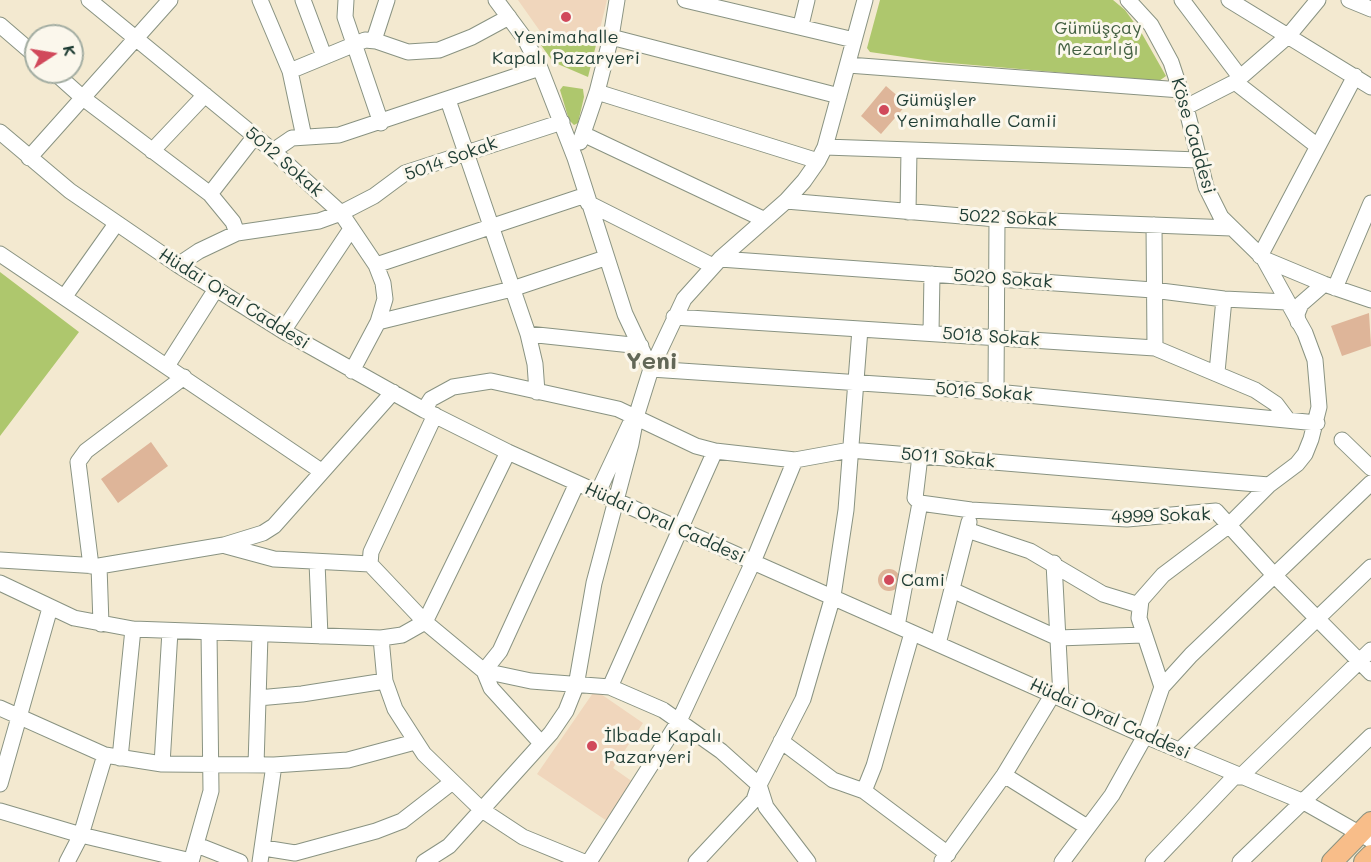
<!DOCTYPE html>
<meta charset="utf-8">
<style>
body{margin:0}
#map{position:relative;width:1371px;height:862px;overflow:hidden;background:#f3e9d0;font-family:Mali,sans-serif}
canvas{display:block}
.north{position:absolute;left:24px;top:24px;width:60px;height:60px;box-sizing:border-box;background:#fbf7ec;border:2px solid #a3ada2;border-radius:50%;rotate:78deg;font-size:16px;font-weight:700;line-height:24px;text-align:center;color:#1f3d34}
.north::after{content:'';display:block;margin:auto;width:21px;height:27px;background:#d1495b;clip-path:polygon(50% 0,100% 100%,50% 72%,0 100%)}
</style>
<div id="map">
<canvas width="1371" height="862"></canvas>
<div class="north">K</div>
</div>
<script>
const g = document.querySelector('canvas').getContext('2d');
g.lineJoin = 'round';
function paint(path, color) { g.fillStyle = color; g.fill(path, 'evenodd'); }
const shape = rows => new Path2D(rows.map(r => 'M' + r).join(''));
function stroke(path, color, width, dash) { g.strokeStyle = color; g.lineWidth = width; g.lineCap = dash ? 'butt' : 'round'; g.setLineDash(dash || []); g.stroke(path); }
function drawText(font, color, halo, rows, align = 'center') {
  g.font = font + ' Mali,sans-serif'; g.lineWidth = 6; g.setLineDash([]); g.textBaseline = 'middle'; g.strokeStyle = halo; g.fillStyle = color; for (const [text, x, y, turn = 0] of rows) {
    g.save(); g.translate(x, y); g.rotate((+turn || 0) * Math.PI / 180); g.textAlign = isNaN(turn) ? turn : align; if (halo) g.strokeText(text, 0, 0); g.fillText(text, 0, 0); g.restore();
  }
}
paint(shape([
 [518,0,607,0,597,41,542,34],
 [595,690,643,723,613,768,633,782,607,821,537,774]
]), '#f0d6bc');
paint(shape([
 [880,0,1113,0,1125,10,1141,32,1166,76,1159,81,938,62,870,52,867,48],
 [542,34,597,41,588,77,553,62,541,45],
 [563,86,583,89,584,97,578,123,574,125,569,120,560,90],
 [0,272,79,332,0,436]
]), '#aec76d');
paint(shape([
 [886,86,907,104,881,134,861,116],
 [1369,313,1371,346,1342,356,1331,326],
 [151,442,168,466,118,503,101,479],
 '878 580a11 11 0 1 1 22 0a11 11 0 1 1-22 0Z'
]), '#deb599');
const minor = shape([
 [89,0,273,151,341,213,376,265,383,283,385,299,378,322,352,371],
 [260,0,290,71,304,137],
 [303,0,324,56],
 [346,0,345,17,381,123],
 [496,0,525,39,540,68,575,158,625,314,651,369,996,392,1317,423],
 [685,0,854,40],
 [1128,0,1151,25,1171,62,1186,107,1206,187,1221,217,1264,259,1324,284,1371,300],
 [1182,0,1240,77],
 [1229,0,1371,87],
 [1349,0,1371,9],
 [0,25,36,56],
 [801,25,807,0],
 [611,37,839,96],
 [374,40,387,0],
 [848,65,1181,90],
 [290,71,365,40,376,41,408,52,439,50,472,37,509,17],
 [54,72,83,98,210,194,233,222,237,233],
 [1235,82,1316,145],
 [597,92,818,161],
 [448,100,528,334,535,364,537,392],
 [1186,107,1235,82,1289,35,1318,0],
 [0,132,70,191,178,265,283,331,424,410,508,452,753,562,1145,736,1304,802,1371,840],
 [583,134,763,219],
 [580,142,597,92,611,37,617,0],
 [825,147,1199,160],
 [152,151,205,95],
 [273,151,292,138,339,135,540,68],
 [29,158,170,0],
 [210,194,255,136],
 [786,201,997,219,1231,228],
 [588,203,713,266],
 [908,212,909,150],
 [1154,225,1155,348],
 [0,254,321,471],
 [1260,256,1355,76],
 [720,259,1153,290,1224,299,1287,302],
 [178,265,199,251,237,233,319,221,341,213,374,196,405,173,562,122],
 [376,265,586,195],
 [1335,288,1371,203],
 [65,296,116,224],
 [674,317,1155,348,1255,390,1276,404,1288,420],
 [378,322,512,289,605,258],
 [1298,322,1297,314,1301,304,1324,284],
 [283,331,351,229],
 [931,333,932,274],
 [528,334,641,346],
 [167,366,216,289],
 [1217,372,1224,299],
 [996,392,997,219],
 [424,410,431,399,453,387,491,381,618,409,696,446,715,451,795,460,850,450,1269,485],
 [1342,440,1371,468],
 [598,492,630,424],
 [920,503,971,510,1127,519,1216,511,1275,576,1371,673],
 [967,530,1030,551,1103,594,1139,605],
 [226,546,274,559,370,564,371,552,435,415],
 [0,560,99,566,224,545,263,533,274,526,393,392],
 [317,562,320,636],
 [1054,563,1061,697],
 [370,564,425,622,484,671,531,681,610,687,663,710,721,751,759,785,766,807,808,862],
 [91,566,78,462,86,451,184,377],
 [99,566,101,624],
 [0,583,74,618,133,629,381,638,402,635,425,622,508,452],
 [952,590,1058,638,1143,635],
 [897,626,920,503,915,498,920,456],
 [381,638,385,681,395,709,424,754,482,810,523,837,584,862],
 [938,644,969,522],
 [610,687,715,451],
 [1162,687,1191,655,1371,483],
 [258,698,302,694,385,681],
 [0,708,105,755,162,764,274,765,348,760,415,742],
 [781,741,833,780,864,791,948,854],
 [541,743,491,688,484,671,500,651,577,483],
 [1180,750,1371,567],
 [120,758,133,629],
 [162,764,170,631],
 [256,765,260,635],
 [1004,775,1087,827],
 [1240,777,1371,650],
 [0,784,50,608],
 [864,791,874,766,912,633],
 [0,811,81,835,191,861],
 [197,845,240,862],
 [264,848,295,853,376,831,402,821,451,783],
 [942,861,1004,775,1053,694],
 [67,862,81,835,105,755],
 [191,862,211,791,209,632],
 [260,862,274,765],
 [424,862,449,846,551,733,566,711,576,686,594,583,631,444,636,417,651,369,684,299,720,259,786,201,804,181,818,161,825,147,865,0],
 [589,862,679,721,753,562,795,460],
 [696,862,754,800,759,785,803,699,833,596,846,510,860,329],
 [1062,862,1112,795,1145,736,1162,687,1139,618,1141,600,1163,575,1228,526,1269,485,1297,464,1305,454,1311,439,1319,407,1315,360,1305,333,1264,259],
 [1153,862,1236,775],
 [1240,862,1371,736]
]);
const major = shape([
 [1332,862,1371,822],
 [1364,862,1371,855]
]);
stroke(minor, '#899382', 17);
stroke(major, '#899382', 22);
stroke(minor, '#fff', 15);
stroke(major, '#f8bd89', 20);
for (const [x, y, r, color] of [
 [566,17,6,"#d1495b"],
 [884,110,6,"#d1495b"],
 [889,580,6,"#d1495b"],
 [592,746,6,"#d1495b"]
]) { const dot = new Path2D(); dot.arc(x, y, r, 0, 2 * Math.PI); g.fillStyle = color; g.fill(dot); stroke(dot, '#fbf7ec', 2); }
drawText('18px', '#436042', '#fbf7ec', [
 ["Gümüşçay",1098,28],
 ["Mezarlığı",1098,49]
]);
drawText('18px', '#1f3d34', '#fbf7ec', [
 ["Yenimahalle",566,37,"center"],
 ["Kapalı Pazaryeri",566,58,"center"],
 ["Gümüşler",896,100],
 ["Yenimahalle Camii",896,121],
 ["Cami",901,580],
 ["İlbade Kapalı",604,736],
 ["Pazaryeri",604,757]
], 'left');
drawText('18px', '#1f3d34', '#fbf7ec', [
 ["Köse Caddesi",1193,136,74],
 ["5014 Sokak",451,159,-20],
 ["5012 Sokak",284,162,41],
 ["5022 Sokak",1008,218,3],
 ["5020 Sokak",1003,279,4],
 ["Hüdai Oral Caddesi",234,299,32],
 ["5018 Sokak",991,337,4],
 ["5016 Sokak",984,392,4],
 ["5011 Sokak",948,458,5],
 ["4999 Sokak",1161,516,-2],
 ["Hüdai Oral Caddesi",665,523,24],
 ["Hüdai Oral Caddesi",1110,719,24]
]);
drawText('bold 24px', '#626757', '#fbf7ec', [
 ["Yeni",652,362]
]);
</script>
